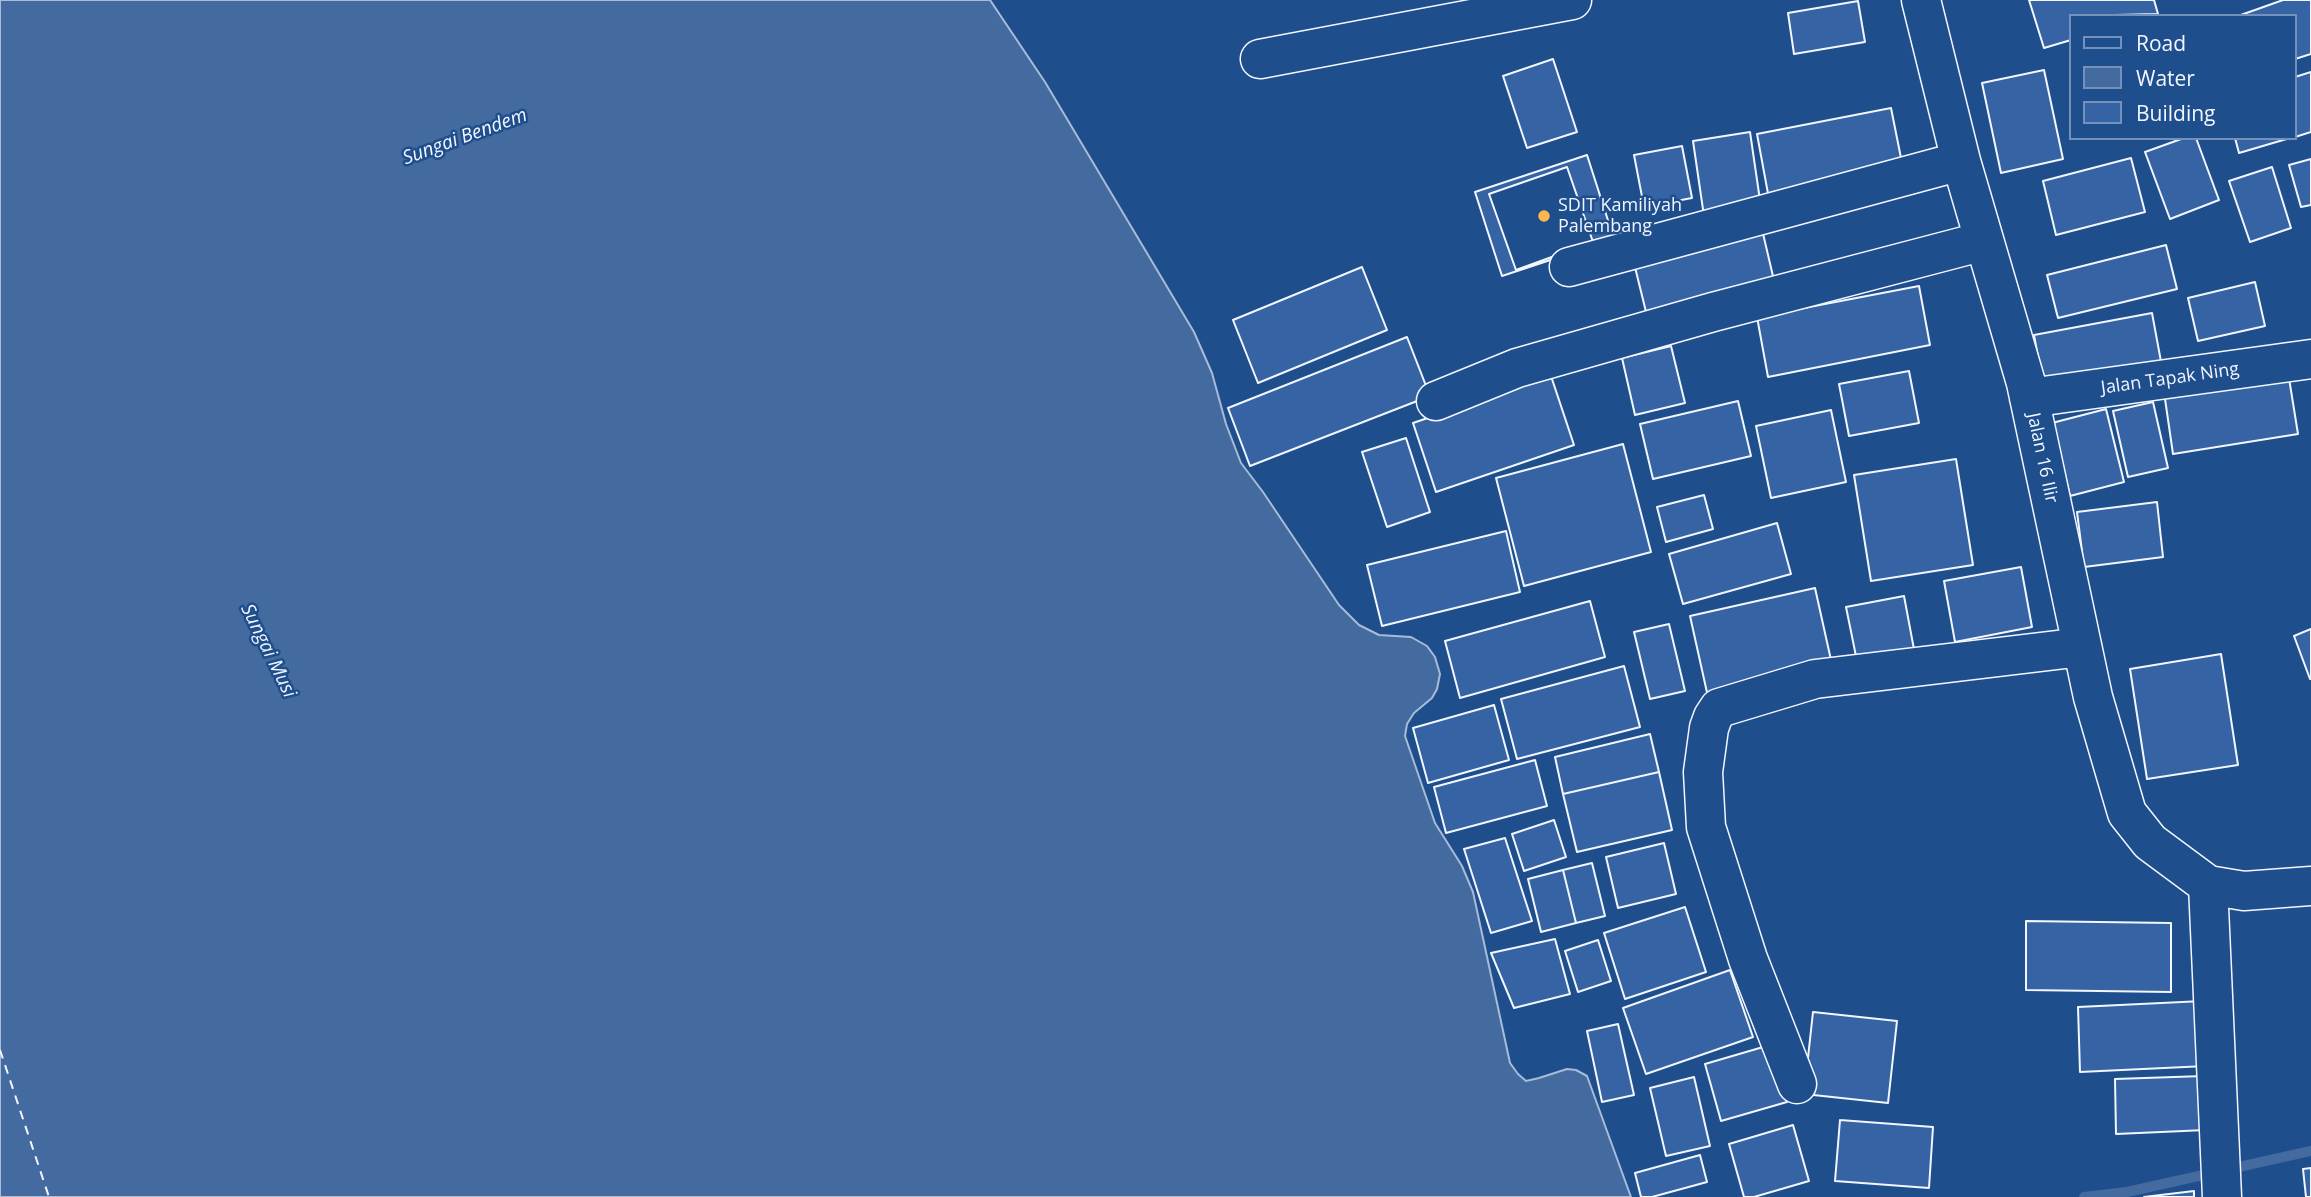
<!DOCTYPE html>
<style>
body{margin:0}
#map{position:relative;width:2311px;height:1197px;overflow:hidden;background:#1f4e8c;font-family:"Open Sans",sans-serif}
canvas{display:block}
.legend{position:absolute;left:2069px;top:14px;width:228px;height:126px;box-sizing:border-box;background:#1f4e8c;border:2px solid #7391ba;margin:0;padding:9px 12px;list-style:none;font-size:21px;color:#f2f6ff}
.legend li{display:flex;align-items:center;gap:14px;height:35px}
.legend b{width:35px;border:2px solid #7391ba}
</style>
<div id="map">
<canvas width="2311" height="1197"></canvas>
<ul class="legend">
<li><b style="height:9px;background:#1f4e8c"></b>Road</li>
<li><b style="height:19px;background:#446ba0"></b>Water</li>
<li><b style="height:19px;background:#3563a3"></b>Building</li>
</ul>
</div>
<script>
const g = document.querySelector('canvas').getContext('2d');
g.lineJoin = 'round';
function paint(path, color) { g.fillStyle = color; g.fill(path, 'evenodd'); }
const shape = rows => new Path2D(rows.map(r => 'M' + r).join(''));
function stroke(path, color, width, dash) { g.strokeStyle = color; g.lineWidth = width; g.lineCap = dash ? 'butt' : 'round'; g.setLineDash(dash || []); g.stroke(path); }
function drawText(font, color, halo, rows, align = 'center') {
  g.font = font + ' "Open Sans",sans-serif'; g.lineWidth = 5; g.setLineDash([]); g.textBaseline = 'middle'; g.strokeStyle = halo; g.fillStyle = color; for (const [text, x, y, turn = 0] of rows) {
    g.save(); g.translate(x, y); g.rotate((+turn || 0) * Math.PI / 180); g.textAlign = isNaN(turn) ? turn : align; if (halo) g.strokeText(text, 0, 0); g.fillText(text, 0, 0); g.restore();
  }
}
const water = shape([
 [0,0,990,0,1045,82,1194,332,1212,373,1226,424,1241,463,1263,492,1339,605,1359,625,1379,635,1411,637,1427,646,1435,657,1440,674,1437,689,1432,698,1414,713,1407,724,1405,736,1435,823,1462,866,1473,892,1510,1063,1518,1074,1526,1081,1539,1078,1567,1069,1576,1070,1587,1076,1631,1197,0,1197,0,0]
]);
paint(water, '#446ba0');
stroke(water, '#a8bbd7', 2);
stroke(shape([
 [2084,1197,2127,1192,2311,1151]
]), '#446ba0', 10);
stroke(shape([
 [0,1050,49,1197]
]), '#f2f6ff', 2, [9, 7]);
const building = shape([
 [2029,0,2154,0,2158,14,2071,16,2071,40,2044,48,2029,0],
 [2283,0,2311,0,2311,54,2295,59,2295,16,2238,16,2283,0],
 [1858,1,1865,42,1794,54,1788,13,1858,1],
 [1553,59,1577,132,1527,148,1503,76,1553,59],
 [2044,70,2063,159,2001,173,1982,83,2044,70],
 [2311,72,2311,132,2295,137,2295,77,2311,72],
 [1891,108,1904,173,1769,199,1757,134,1891,108],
 [1750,132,1762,214,1705,223,1693,141,1750,132],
 [2184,138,2196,138,2219,200,2170,219,2145,152,2184,138],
 [2235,138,2290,138,2239,153,2235,138],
 [1682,146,1692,198,1644,207,1634,155,1682,146],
 [1587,155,1614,239,1502,276,1475,192,1587,155],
 [2131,158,2145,212,2056,235,2043,181,2131,158],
 [2311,159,2311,205,2301,207,2289,165,2311,159],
 [1567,167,1593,242,1516,270,1489,194,1567,167],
 [2272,167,2291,228,2250,242,2229,181,2272,167],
 [1761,225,1776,289,1648,320,1632,255,1761,225],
 [2166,245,2177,289,2058,318,2047,275,2166,245],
 [1362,267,1387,330,1258,383,1233,320,1362,267],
 [2255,282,2265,326,2198,341,2188,298,2255,282],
 [1919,286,1930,345,1768,377,1757,317,1919,286],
 [2152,313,2162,367,2044,389,2034,335,2152,313],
 [1407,337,1430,396,1250,466,1228,408,1407,337],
 [1671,346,1685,403,1635,415,1622,358,1671,346],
 [1909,371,1919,423,1849,436,1839,384,1909,371],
 [2288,372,2298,434,2173,454,2164,392,2288,372],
 [1551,376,1574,445,1436,492,1413,423,1551,376],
 [1738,401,1751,456,1653,479,1640,424,1738,401],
 [2153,402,2168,468,2128,477,2113,411,2153,402],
 [2106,409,2124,482,2070,496,2052,423,2106,409],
 [1831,410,1846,482,1771,498,1756,426,1831,410],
 [1406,438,1430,512,1387,527,1362,452,1406,438],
 [1623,444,1651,552,1524,586,1496,478,1623,444],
 [1956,459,1973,565,1871,581,1854,475,1956,459],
 [1704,495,1713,529,1666,542,1657,507,1704,495],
 [2157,502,2163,557,2084,567,2077,512,2157,502],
 [1777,523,1791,574,1683,604,1669,554,1777,523],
 [1506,531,1520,592,1382,626,1367,565,1506,531],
 [2021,567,2032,627,1955,642,1944,581,2021,567],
 [1815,588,1833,669,1708,697,1690,616,1815,588],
 [1904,596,1916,660,1859,671,1846,607,1904,596],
 [1590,601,1605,657,1460,698,1445,641,1590,601],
 [1669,624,1685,691,1650,699,1634,632,1669,624],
 [2311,629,2311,679,2310,679,2294,636,2311,629],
 [2221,654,2238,765,2147,779,2130,669,2221,654],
 [1624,666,1640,727,1517,759,1501,699,1624,666],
 [1494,705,1509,760,1428,783,1413,728,1494,705],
 [1650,734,1659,772,1563,794,1555,757,1650,734],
 [1535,760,1547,806,1446,833,1434,787,1535,760],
 [1659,772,1672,830,1577,852,1563,794,1659,772],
 [1554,820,1566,857,1524,871,1512,834,1554,820],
 [1505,838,1532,921,1491,933,1464,849,1505,838],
 [1664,843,1676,894,1618,908,1606,857,1664,843],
 [1592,863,1605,916,1576,923,1563,870,1592,863],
 [1563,870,1576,923,1541,932,1528,879,1563,870],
 [1685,907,1706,972,1625,999,1604,933,1685,907],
 [2026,921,2171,923,2171,992,2026,990,2026,921],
 [1555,939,1570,994,1514,1008,1491,953,1555,939],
 [1598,940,1611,981,1578,992,1565,951,1598,940],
 [1730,970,1753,1037,1646,1074,1623,1008,1730,970],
 [2203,1001,2206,1066,2080,1072,2078,1007,2203,1001],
 [1813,1012,1897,1021,1888,1103,1804,1094,1813,1012],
 [1618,1024,1634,1095,1602,1102,1587,1031,1618,1024],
 [1770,1045,1787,1102,1721,1121,1705,1064,1770,1045],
 [2204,1076,2206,1130,2116,1134,2115,1079,2204,1076],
 [1694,1077,1710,1146,1666,1156,1650,1088,1694,1077],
 [1840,1120,1933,1127,1929,1188,1835,1181,1840,1120],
 [1793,1125,1809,1181,1754,1197,1744,1197,1729,1144,1793,1125],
 [1700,1155,1707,1182,1652,1197,1641,1197,1635,1173,1700,1155],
 [2311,1168,2311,1197,2306,1197,2303,1169,2311,1168],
 [2194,1191,2194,1197,2144,1197,2194,1191]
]);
paint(building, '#3563a3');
stroke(building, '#f2f6ff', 2);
const minor = shape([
 [1921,0,1961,161,2026,383,2093,697,2127,813,2150,842,2208,885,2244,891,2311,886],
 [1260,59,1572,0],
 [1569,267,1961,161],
 [2029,398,2311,359],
 [1436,401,1517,368,1713,312,1984,241],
 [2208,885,2222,1197],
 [1797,1084,1748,959,1706,827,1703,772,1709,728,1713,717,1719,708,1815,679,2082,647]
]);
stroke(minor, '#f2f6ff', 41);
stroke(minor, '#1f4e8c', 38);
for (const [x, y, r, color] of [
 [1544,216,7,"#ffb74d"]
]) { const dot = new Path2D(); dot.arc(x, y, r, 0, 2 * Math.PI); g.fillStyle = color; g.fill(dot); stroke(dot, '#1f4e8c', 2.5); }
drawText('18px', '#f2f6ff', '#1f4e8c', [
 ["SDIT Kamiliyah",1558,206],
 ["Palembang",1558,227]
], 'left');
drawText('18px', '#f2f6ff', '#1f4e8c', [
 ["Jalan Tapak Ning",2170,379,-8],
 ["Jalan 16 Ilir",2042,458,78]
]);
drawText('italic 19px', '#f2f6ff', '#1f4e8c', [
 ["Sungai Bendem",465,137,-20],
 ["Sungai Musi",268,651,64]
]);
</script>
